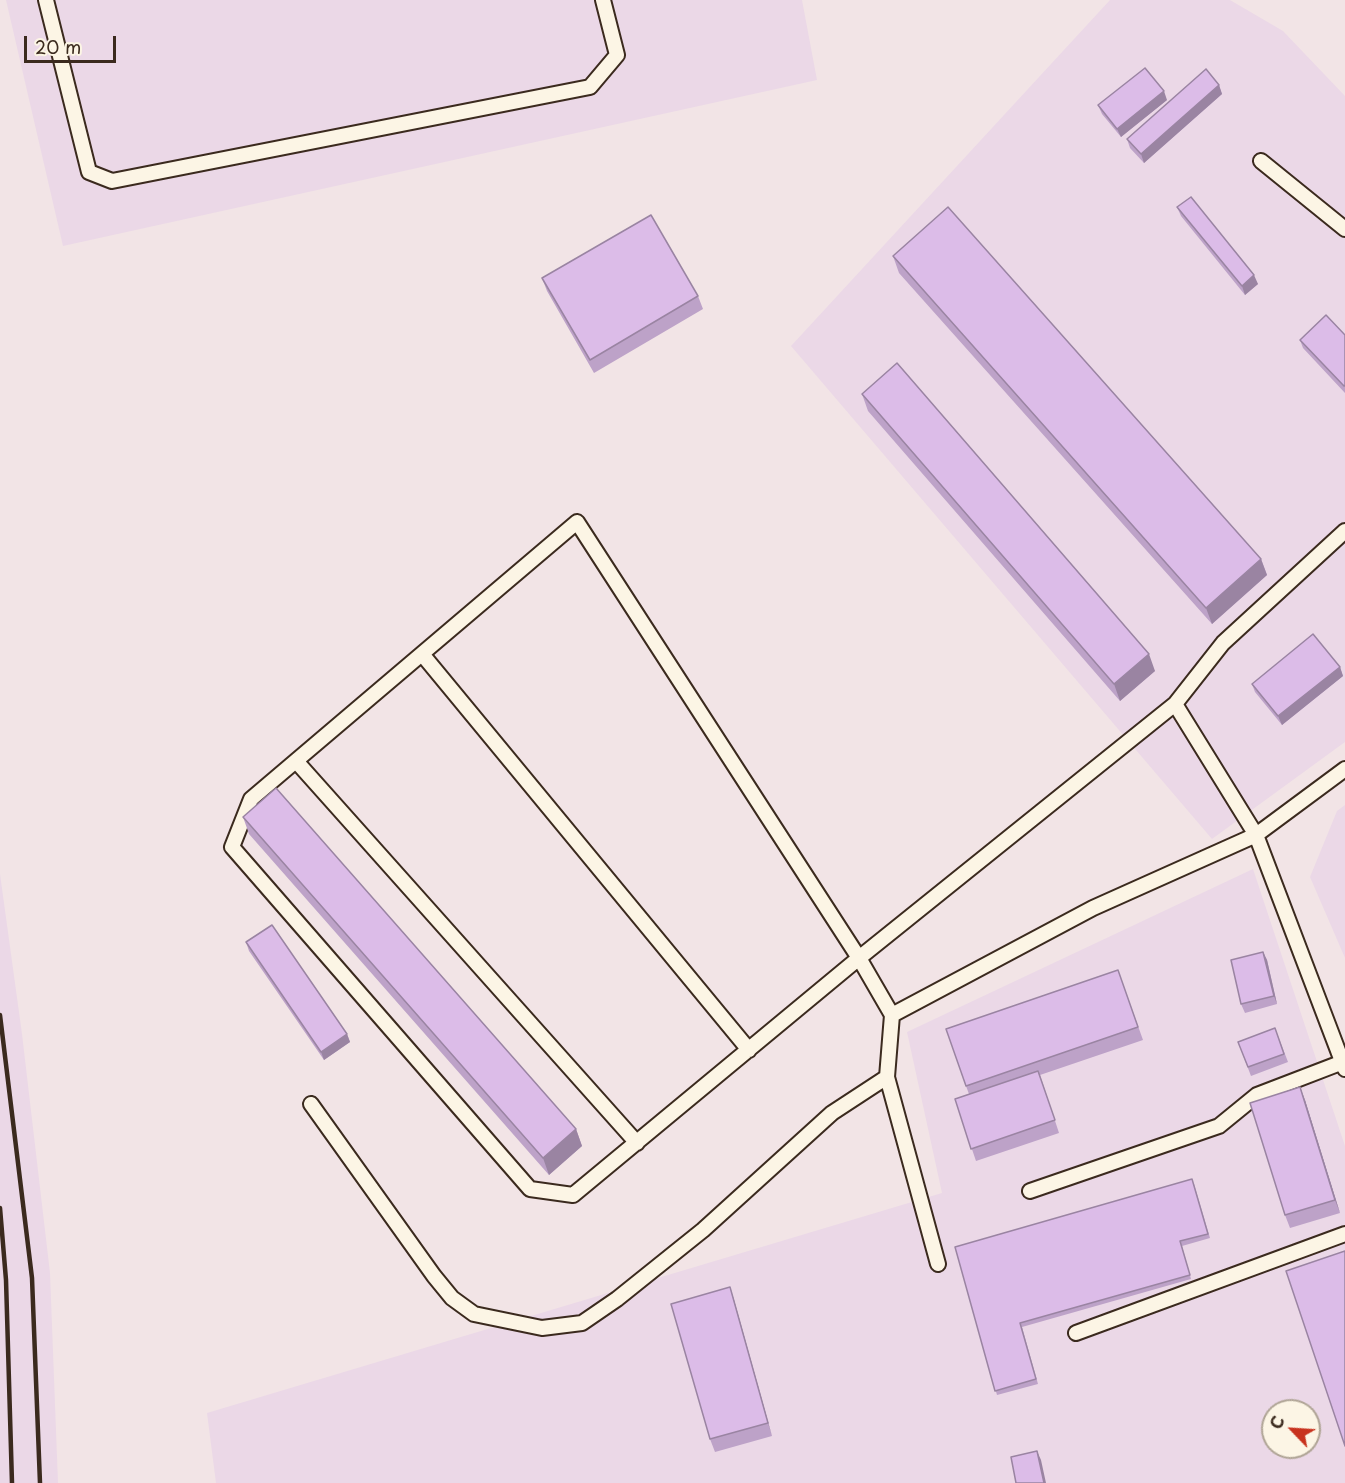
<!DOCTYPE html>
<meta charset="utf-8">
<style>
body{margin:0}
#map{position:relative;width:1345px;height:1483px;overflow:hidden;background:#f2e4e6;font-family:"Playpen Sans",sans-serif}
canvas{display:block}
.north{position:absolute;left:1261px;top:1399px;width:60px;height:60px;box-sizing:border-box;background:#fcf5e5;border:2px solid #afa495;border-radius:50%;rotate:295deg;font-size:16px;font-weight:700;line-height:24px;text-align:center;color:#3b2a1e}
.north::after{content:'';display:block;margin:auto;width:21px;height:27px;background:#c8321e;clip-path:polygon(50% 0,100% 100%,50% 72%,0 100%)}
.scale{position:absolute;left:24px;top:36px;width:92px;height:27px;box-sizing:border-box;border:3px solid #3b2a1e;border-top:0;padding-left:8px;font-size:18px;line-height:21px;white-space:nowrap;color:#3b2a1e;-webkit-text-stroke:4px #fcf5e5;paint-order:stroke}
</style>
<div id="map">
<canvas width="1345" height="1483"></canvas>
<div class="north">С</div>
<div class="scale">20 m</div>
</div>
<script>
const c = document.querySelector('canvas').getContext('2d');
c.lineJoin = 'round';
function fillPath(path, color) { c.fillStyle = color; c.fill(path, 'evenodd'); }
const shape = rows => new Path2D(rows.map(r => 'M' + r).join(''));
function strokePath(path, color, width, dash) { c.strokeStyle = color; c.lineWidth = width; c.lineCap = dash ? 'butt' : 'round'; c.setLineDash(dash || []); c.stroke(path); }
const built = shape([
 [6,0,802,0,817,80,63,246],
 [1110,0,1230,0,1283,31,1345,96,1345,742,1212,839,791,346],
 [1345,805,1345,958,1310,877,1337,811],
 [1253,869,1345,1146,1345,1483,216,1483,207,1413,942,1193,907,1032],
 [1273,1411,1309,1411,1309,1447,1273,1447],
 [0,874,22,1034,50,1273,58,1483,0,1483]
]);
const lane = shape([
 [46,0,89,172,112,181,590,87,617,55,603,0],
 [1261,161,1345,229],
 [1345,531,1223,643,1175,704,1256,835,1345,1069],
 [422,654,749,1050],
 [1175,704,859,958,573,1195,530,1189,232,847,251,799,577,522,859,958,892,1015,1093,908,1256,835,1345,769],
 [296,761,637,1143],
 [892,1015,887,1077,938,1264],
 [311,1104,434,1276,452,1298,474,1314,542,1328,582,1323,617,1299,703,1230,832,1113,887,1077],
 [1030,1191,1219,1126,1257,1095,1343,1062],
 [1076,1333,1345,1234]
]);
const rail = shape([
 [0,1015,32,1278,40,1483],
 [0,1208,6,1280,12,1483]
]);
const wall = shape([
 [1219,85,1222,94,1144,163,1130,148,1127,139],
 [1167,100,1121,137,1102,114,1098,105],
 [1177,207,1258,284,1245,295,1181,216],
 [893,256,1261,559,1267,575,1212,624,899,273],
 [542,278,698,296,703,309,594,373,547,291],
 [1345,335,1345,393,1303,348,1300,340],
 [862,394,1155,671,1120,701,868,411],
 [1340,667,1343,676,1282,725,1255,692,1252,684],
 [243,817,576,1129,582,1146,549,1175,249,834],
 [246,942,347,1034,350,1042,324,1060,249,951],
 [1263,952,1267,960,1277,1004,1245,1013,1241,1004],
 [1118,970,1143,1040,1040,1075,1059,1133,976,1161,955,1099,969,1094,966,1086],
 [1275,1028,1288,1062,1251,1076,1238,1042],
 [1305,1100,1340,1213,1290,1228,1285,1215],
 [1194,1184,1210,1238,1182,1246,1191,1279,1022,1327,1038,1384,997,1395,955,1247],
 [730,1287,734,1300,772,1436,715,1452,710,1439]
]);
const shadedWall = shape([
 [1219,85,1222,94,1144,163,1141,154],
 [1164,91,1167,100,1121,137,1117,129],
 [1254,275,1258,284,1245,295,1242,286],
 [1261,559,1267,575,1212,624,1206,608],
 [1149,654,1155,671,1120,701,1114,684],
 [1340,667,1343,676,1282,725,1278,716],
 [1263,952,1267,960,1277,1004,1274,996],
 [347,1034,350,1042,324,1060,321,1052],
 [1300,1087,1305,1100,1340,1213,1335,1200],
 [576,1129,582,1146,549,1175,543,1158],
 [730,1287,734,1300,772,1436,768,1423],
 [1037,1451,1041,1460,1046,1483,1044,1483]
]);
const building = shape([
 [1145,68,1164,91,1117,129,1098,105,1145,68],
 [1206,69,1219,85,1141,154,1127,139,1206,69],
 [1191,197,1254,275,1242,286,1177,207,1191,197],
 [948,207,1261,559,1206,608,893,256,948,207],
 [651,215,698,296,590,360,542,278,651,215],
 [1326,315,1345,335,1345,386,1344,386,1300,340,1326,315],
 [897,363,1149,654,1114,684,862,394,897,363],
 [1313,634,1340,667,1278,716,1252,684,1313,634],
 [276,788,576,1129,543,1158,243,817,276,788],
 [272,925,347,1034,321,1052,246,942,272,925],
 [1263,952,1274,996,1241,1004,1231,960,1263,952],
 [1118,970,1138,1027,966,1086,946,1029,1118,970],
 [1275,1028,1284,1054,1248,1067,1238,1042,1275,1028],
 [1038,1071,1055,1120,971,1149,955,1099,1038,1071],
 [1300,1087,1335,1200,1285,1215,1250,1103,1300,1087],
 [1192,1179,1208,1234,1180,1241,1190,1275,1020,1323,1036,1379,995,1391,955,1247,1192,1179],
 [1345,1251,1345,1446,1286,1271,1345,1251],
 [730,1287,768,1423,710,1439,671,1304,730,1287],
 [1037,1451,1044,1483,1016,1483,1011,1457,1037,1451]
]);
fillPath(built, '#ebd8e7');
strokePath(lane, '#3b2a1e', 18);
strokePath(lane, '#fcf5e5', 14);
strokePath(rail, '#3b2a1e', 4.5);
fillPath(wall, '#bda2c8');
fillPath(shadedWall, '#9a84a2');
fillPath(building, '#dcbce8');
strokePath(building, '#9a84a2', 1.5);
</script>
